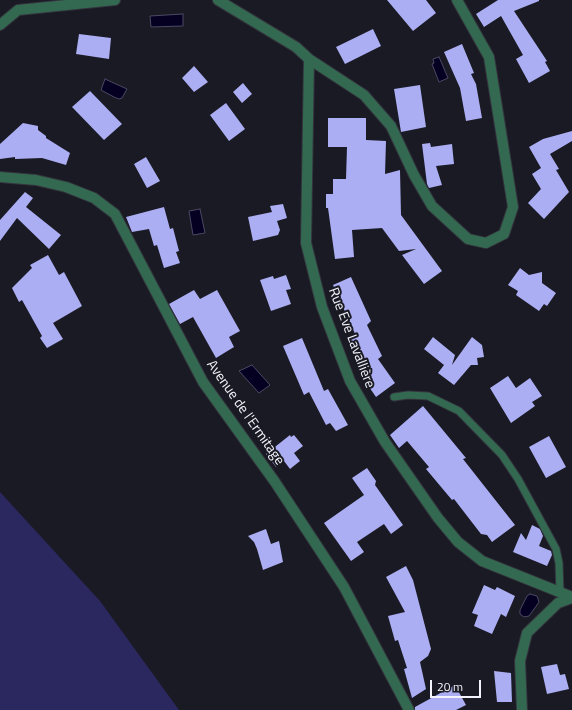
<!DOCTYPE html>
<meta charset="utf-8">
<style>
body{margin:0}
#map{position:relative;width:572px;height:710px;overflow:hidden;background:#1a1a24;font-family:"Titillium Web",sans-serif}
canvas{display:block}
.scale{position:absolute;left:430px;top:680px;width:51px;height:18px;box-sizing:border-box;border:2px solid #f3f4fb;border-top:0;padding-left:5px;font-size:12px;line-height:14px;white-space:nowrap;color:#f3f4fb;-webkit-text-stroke:3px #1a1a24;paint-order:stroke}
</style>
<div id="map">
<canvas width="572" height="710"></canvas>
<div class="scale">20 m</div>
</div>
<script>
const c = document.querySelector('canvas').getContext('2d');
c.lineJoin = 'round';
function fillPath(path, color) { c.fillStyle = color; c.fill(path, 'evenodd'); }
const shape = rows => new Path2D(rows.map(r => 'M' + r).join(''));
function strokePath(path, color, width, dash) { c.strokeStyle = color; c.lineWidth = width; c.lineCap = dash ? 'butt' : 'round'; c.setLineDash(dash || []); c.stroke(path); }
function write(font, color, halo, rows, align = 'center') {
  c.font = font + ' "Titillium Web",sans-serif'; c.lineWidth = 4; c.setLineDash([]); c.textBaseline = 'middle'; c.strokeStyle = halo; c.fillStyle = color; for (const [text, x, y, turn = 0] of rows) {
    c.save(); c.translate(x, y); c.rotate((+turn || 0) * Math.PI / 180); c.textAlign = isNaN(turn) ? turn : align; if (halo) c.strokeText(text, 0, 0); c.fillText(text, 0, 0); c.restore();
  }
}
const green = shape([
 [0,492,100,601,179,710,0,710]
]);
const water = shape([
 [183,14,183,26,151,27,150,16,183,14],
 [439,57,448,78,439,82,432,64,434,63,433,59,439,57],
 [105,79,127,89,122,98,119,99,114,97,101,90,105,79],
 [200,209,205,233,193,235,189,211,200,209],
 [252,365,270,385,259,393,239,371,252,365],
 [530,594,537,596,539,602,529,616,524,617,520,614,520,610,527,596,530,594]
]);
const building = shape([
 [387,0,426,0,436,13,413,31],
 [498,0,539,0,539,1,514,11,547,61,545,62,550,71,529,83,516,59,523,55,501,16,484,27,476,14],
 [373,29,381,46,345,64,336,47],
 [79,34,111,38,109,59,76,54],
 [462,44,474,73,471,74,476,84,482,118,466,121,460,88,444,52],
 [194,66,208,82,194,92,182,78],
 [243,83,252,94,242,103,233,92],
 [420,85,426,127,401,132,394,89],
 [90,91,122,124,104,140,72,107],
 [226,103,245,129,229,141,210,115],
 [328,118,366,118,366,140,386,141,385,174,400,170,401,215,442,271,424,284,402,255,416,249,399,251,382,228,352,230,354,257,335,259,328,208,326,208,326,194,333,194,333,179,346,179,347,147,328,147],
 [23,123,38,126,38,130,46,136,46,138,70,153,66,165,42,158,15,159,15,157,0,159,0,144],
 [572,131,572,141,550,154,559,169,556,170,569,192,544,219,528,203,541,189,532,174,541,168,529,147,543,139],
 [430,143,431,147,452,144,454,164,436,166,442,185,429,188,427,184,422,144],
 [146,157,160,181,147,188,134,164],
 [25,192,33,198,26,207,61,235,49,249,17,218,0,241,0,220],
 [283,204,287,218,277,221,280,230,278,235,253,241,248,217,272,212,270,206],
 [164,207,170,229,173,228,179,251,176,252,180,263,164,268,157,245,154,246,149,229,132,232,126,217],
 [48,255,59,275,64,272,82,306,53,323,63,339,47,348,40,338,42,336,22,300,19,302,12,288,32,268,30,265],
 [520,268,529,275,542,272,542,283,556,293,547,306,544,304,539,311,516,295,518,291,508,285],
 [286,275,291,289,286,290,291,304,271,311,260,280,273,276,274,279],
 [351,277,371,321,367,325,382,356,378,359,395,383,376,397,367,384,370,382,349,338,356,336,333,285],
 [194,290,200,299,217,290,240,331,229,337,234,347,216,358,193,317,180,324,169,304],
 [433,337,455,355,452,365,472,337,482,345,484,357,477,358,478,365,471,365,454,385,438,373,444,365,424,349],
 [302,338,324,391,328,389,348,425,336,431,330,423,326,425,309,392,304,395,283,346],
 [508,376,516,388,530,378,542,396,532,402,535,406,511,423,490,388],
 [423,406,466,458,463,459,515,525,492,542,487,535,481,534,454,499,452,500,426,469,429,467,407,441,399,448,390,435],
 [290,435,291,437,294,435,303,446,294,453,300,461,290,469,284,461,276,467,266,454],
 [549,436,566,467,546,478,529,447],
 [367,468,376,481,375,485,403,525,391,534,384,524,357,542,364,552,351,561,324,523,364,495,352,478],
 [532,525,540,529,543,536,539,546,551,551,552,555,547,566,513,552,521,533,526,540],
 [266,529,271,544,279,541,283,562,263,570,257,549,254,542,248,536],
 [406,566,413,580,431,649,428,656,420,662,426,689,412,698,404,669,407,668,398,640,395,641,388,616,405,612,386,577],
 [484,585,495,590,497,587,515,596,506,617,501,614,492,634,474,626,478,615,472,613],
 [557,664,560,675,565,674,569,689,547,694,541,667],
 [494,671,511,673,512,702,497,702],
 [455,685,466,705,456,710,415,710,415,707]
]);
const lane = shape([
 [394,397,408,395,428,396,459,411,502,455,518,479,556,549,559,563,560,593]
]);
const street = shape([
 [218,0,296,47,309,59,364,95,391,126,414,175,432,206,468,239,486,243,504,234,513,207,489,57,457,0],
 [0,25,18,10,115,0],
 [309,59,306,243,322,307,350,381,385,442,438,518,458,542,482,561,572,597],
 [0,177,36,180,66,187,94,198,115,214,203,382,275,482,344,587,409,710],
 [522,710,520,661,527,633,558,603,572,598]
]);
const streetNames = [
 ["Rue Eve Lavallière",351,338,69],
 ["Avenue de l'Ermitage",245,413,55]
];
fillPath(green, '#2b275f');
fillPath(water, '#050022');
strokePath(water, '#4c4963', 1);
fillPath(building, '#abaef3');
strokePath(lane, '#34343e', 9);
strokePath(street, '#34343e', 12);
strokePath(lane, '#336950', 7);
strokePath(street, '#336950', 10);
write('14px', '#f3f4fb', '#1a1a24', streetNames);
</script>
